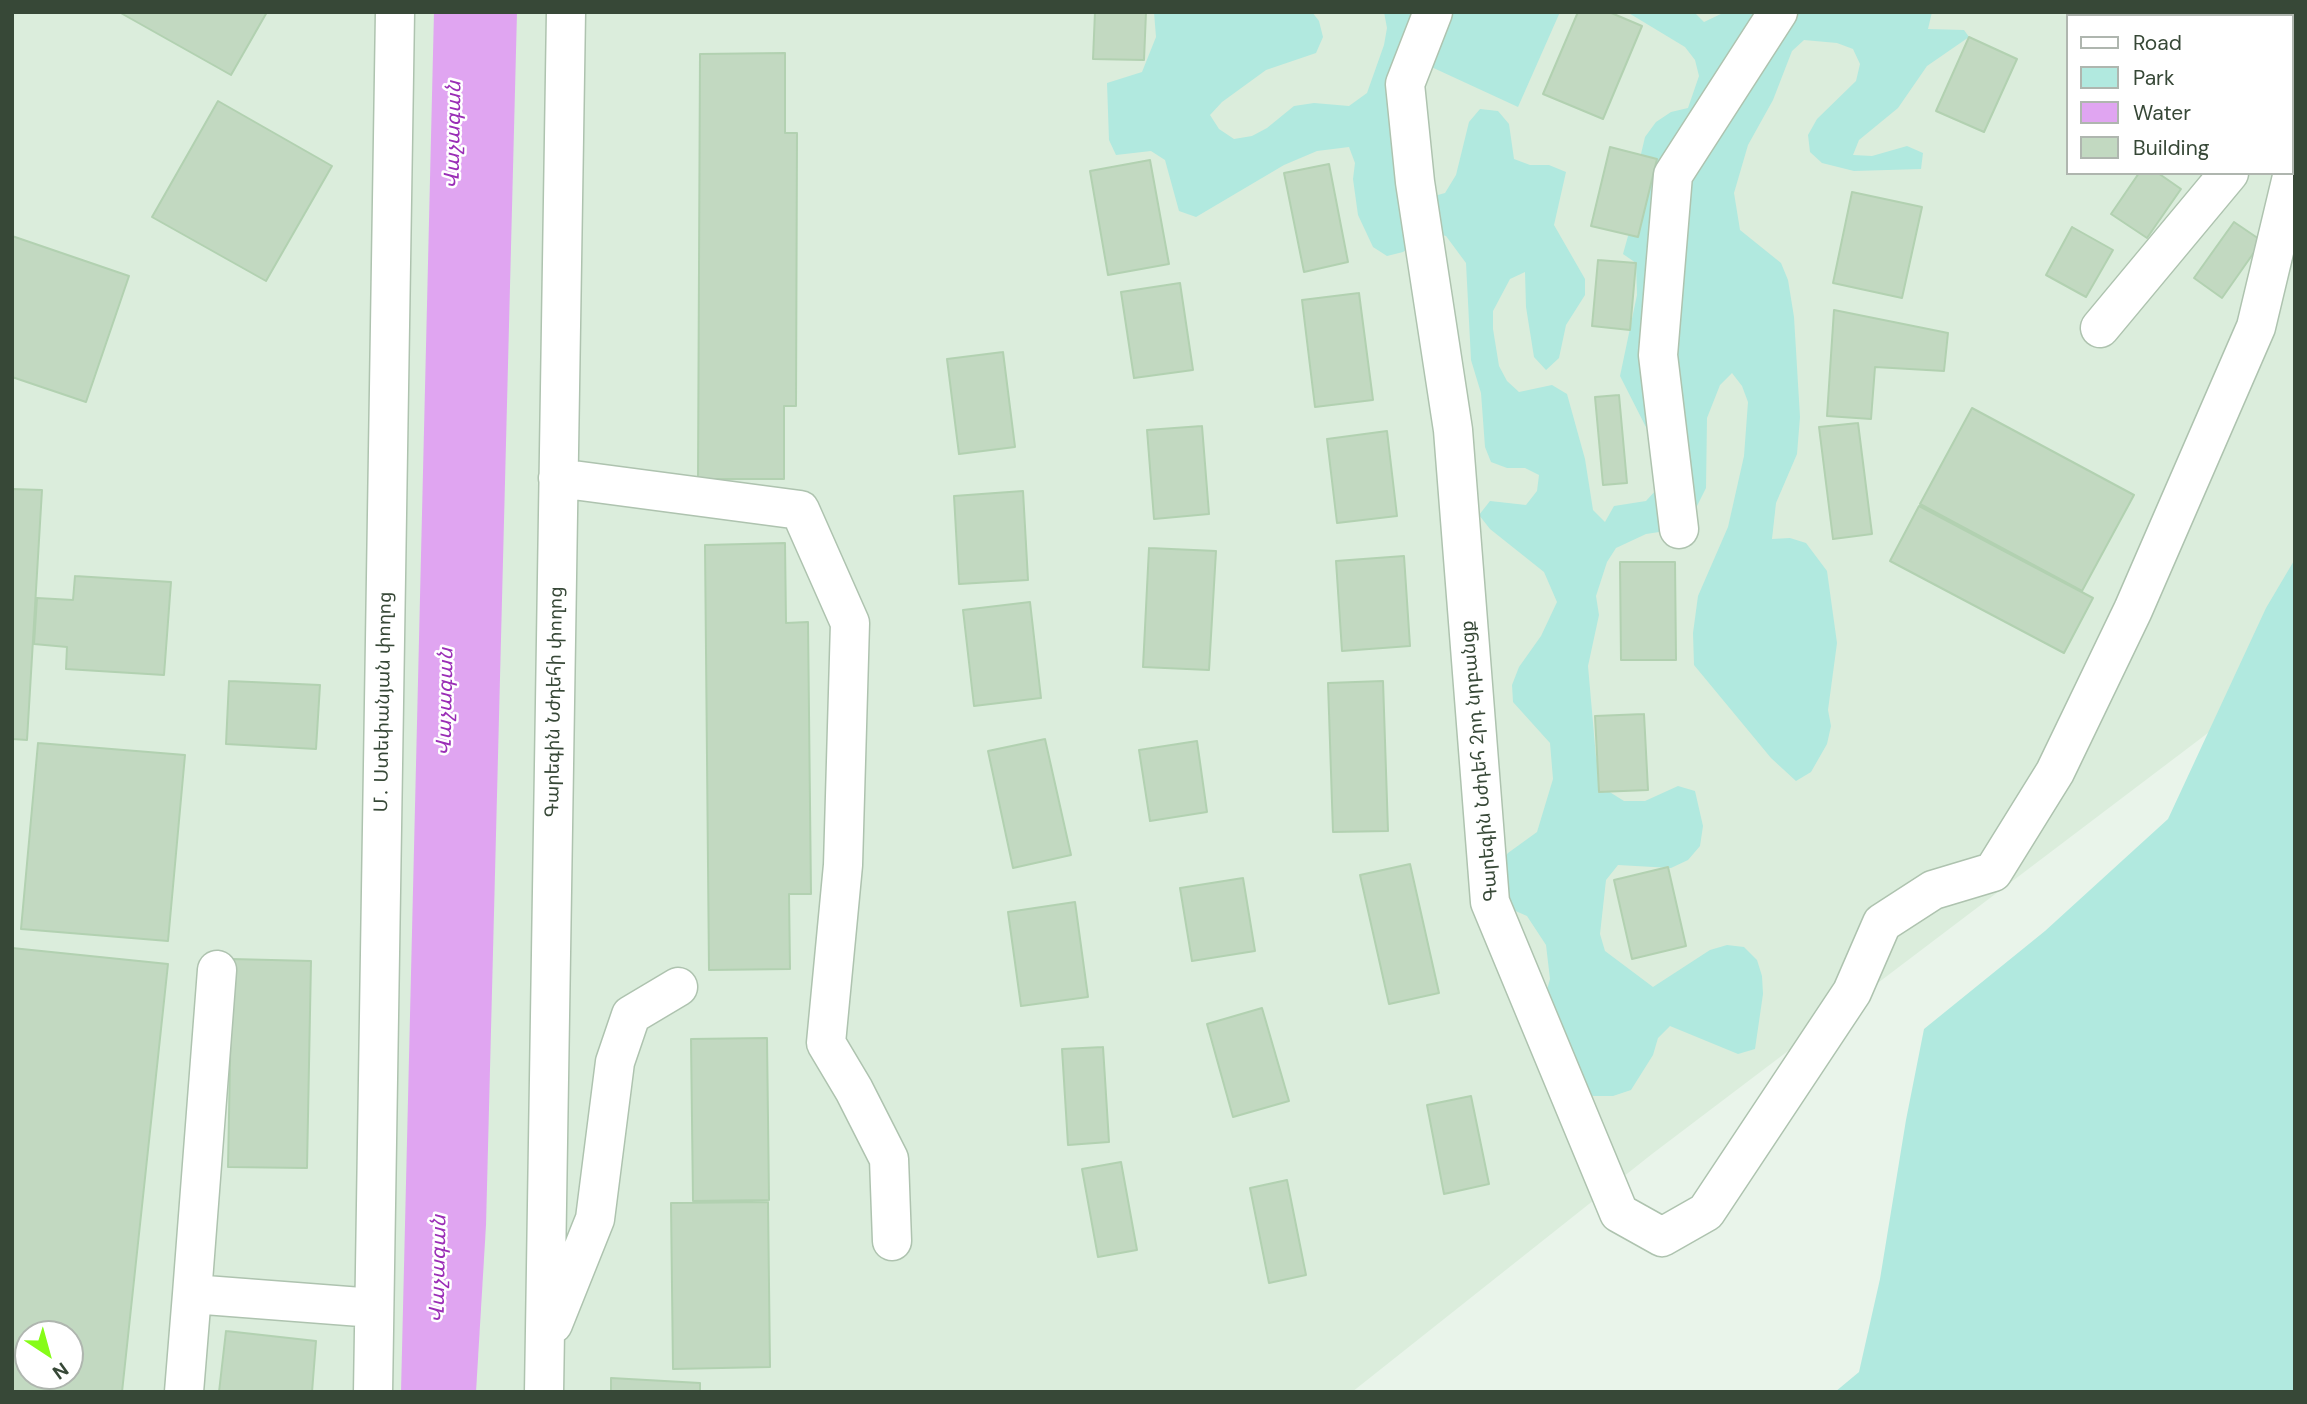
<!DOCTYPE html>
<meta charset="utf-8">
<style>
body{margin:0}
#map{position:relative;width:2307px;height:1404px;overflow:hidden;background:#e9f4ea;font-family:"DM Sans",sans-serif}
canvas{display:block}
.frame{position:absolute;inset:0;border:14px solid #374837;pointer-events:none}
.legend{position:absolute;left:2066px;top:14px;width:228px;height:161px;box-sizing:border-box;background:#fff;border:2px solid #afb6af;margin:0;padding:9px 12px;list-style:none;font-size:21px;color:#374837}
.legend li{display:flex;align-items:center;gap:14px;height:35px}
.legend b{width:35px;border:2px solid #afb6af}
.north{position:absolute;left:14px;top:1320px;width:70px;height:70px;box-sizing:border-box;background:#fff;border:2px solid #afb6af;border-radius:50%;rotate:144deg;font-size:19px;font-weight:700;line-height:28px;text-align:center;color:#374837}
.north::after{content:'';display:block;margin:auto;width:24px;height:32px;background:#86fc18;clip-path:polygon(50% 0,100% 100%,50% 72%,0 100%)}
</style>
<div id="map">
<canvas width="2307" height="1404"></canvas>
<div class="frame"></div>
<ul class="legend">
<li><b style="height:9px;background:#fff"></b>Road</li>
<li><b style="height:19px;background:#b1e9df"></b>Park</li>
<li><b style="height:19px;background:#e0a5f1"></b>Water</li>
<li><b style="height:19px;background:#c2d9c1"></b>Building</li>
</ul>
<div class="north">N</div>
</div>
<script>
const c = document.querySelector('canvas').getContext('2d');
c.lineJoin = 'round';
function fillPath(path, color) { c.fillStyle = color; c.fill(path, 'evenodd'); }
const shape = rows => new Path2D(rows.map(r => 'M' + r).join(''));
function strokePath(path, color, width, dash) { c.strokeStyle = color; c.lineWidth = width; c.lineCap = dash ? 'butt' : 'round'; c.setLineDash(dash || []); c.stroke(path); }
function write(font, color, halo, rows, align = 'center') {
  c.font = font + ' "DM Sans","Noto Sans Armenian",sans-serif'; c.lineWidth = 5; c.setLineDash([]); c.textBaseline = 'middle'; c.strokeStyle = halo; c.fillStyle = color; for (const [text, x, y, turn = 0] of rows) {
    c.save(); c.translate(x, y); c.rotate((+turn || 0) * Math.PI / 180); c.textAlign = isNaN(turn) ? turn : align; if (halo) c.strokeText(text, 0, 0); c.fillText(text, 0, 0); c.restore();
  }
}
const residential = shape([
 [12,12,2295,12,2295,667,1652,1154,1352,1392,12,1392],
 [2067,16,2291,16,2291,173,2067,173],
 [28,1334,70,1334,70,1376,28,1376]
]);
const green = shape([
 [1154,12,1312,12,1319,21,1323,37,1316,53,1266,70,1222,102,1210,115,1219,129,1234,139,1252,136,1267,128,1294,106,1314,103,1349,106,1367,93,1384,45,1387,28,1384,12,1420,12,1427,198,1445,193,1456,175,1469,122,1480,109,1498,111,1509,124,1514,159,1530,165,1549,165,1566,172,1554,225,1585,279,1585,295,1566,325,1559,358,1546,370,1534,357,1526,307,1525,272,1510,279,1493,311,1493,329,1499,366,1507,381,1519,392,1552,385,1567,394,1585,459,1593,510,1605,522,1614,506,1646,501,1657,489,1651,437,1620,376,1637,295,1636,263,1623,254,1628,236,1639,222,1645,189,1641,154,1645,137,1656,122,1671,112,1688,108,1699,76,1695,60,1685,47,1627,12,1694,12,1704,22,1725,12,1932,12,1928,29,1964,30,1969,37,1927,66,1898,108,1859,140,1853,155,1872,156,1907,146,1923,153,1921,169,1854,171,1822,163,1810,152,1808,135,1817,119,1856,81,1860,64,1853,49,1837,43,1804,40,1792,51,1773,100,1748,145,1734,193,1740,230,1781,263,1788,280,1794,317,1800,417,1797,454,1776,503,1772,539,1790,538,1806,543,1827,571,1837,643,1828,710,1831,726,1827,744,1811,772,1796,781,1771,758,1694,665,1693,633,1698,596,1728,527,1744,456,1748,402,1742,386,1732,373,1720,385,1707,418,1706,488,1691,518,1679,529,1646,534,1616,548,1607,562,1596,596,1599,615,1588,666,1596,757,1608,791,1624,801,1645,801,1678,786,1695,791,1703,826,1700,846,1688,860,1671,868,1618,865,1606,880,1600,934,1605,951,1653,987,1710,950,1727,945,1744,947,1757,960,1762,976,1763,994,1755,1049,1738,1054,1670,1026,1658,1038,1653,1055,1631,1090,1613,1096,1594,1096,1577,1093,1545,997,1550,979,1546,945,1527,916,1511,909,1496,868,1508,853,1537,832,1553,779,1550,743,1513,702,1512,685,1519,667,1541,636,1557,602,1544,572,1490,529,1479,515,1490,501,1526,505,1537,491,1539,475,1525,468,1507,468,1491,462,1485,447,1481,393,1471,360,1466,263,1446,236,1430,232,1403,252,1387,256,1373,247,1358,215,1353,179,1355,163,1349,147,1317,151,1284,165,1196,217,1179,211,1165,160,1151,151,1116,155,1109,140,1107,83,1142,72,1156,37],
 [1447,12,1560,12,1518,107,1427,65],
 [2295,559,2295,1392,1835,1392,1859,1372,1880,1279,1906,1120,1924,1029,2045,931,2168,819,2266,608]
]);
const water = shape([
 [434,12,517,12,486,1225,476,1392,401,1392]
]);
const building = shape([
 [119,12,267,12,231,75,119,12],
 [1095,12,1146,12,1144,60,1093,59,1095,12],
 [1578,12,1609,12,1642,26,1603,119,1543,94,1578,12],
 [2273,12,2295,12,2295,49,2291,54,2291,16,2271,16,2273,12],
 [1969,37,2017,59,1984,132,1936,111,1969,37],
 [785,53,785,133,797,133,796,406,784,406,784,479,698,479,700,54,785,53],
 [218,101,332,166,266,281,152,217,218,101],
 [1610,147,1657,159,1638,237,1591,226,1610,147],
 [1150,160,1169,264,1108,275,1090,171,1150,160],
 [1329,164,1348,262,1304,272,1284,173,1329,164],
 [2139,173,2158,173,2181,189,2147,238,2111,214,2139,173],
 [1852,192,1922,207,1902,298,1833,283,1852,192],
 [2234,222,2262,241,2222,298,2194,278,2234,222],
 [2072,227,2113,250,2086,297,2046,275,2072,227],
 [12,236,129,276,86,402,12,377,12,236],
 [1598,260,1636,263,1630,330,1592,326,1598,260],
 [1180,283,1193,370,1134,378,1121,292,1180,283],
 [1359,293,1373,400,1315,407,1302,300,1359,293],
 [1834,310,1948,333,1944,371,1875,367,1871,419,1827,416,1834,310],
 [1003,352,1015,447,959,454,947,359,1003,352],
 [1619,395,1627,483,1603,485,1595,397,1619,395],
 [1972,408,2134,495,2082,591,1920,504,1972,408],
 [1858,423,1872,534,1833,539,1819,427,1858,423],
 [1202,426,1209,514,1154,519,1147,430,1202,426],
 [1387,431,1397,516,1337,523,1327,439,1387,431],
 [12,489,42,490,27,740,12,739,12,489],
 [1023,491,1028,580,959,584,954,496,1023,491],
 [1919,506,2093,598,2064,653,1890,561,1919,506],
 [785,543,786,623,808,622,811,894,789,894,790,969,709,970,705,545,785,543],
 [1149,548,1216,551,1209,670,1143,667,1149,548],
 [1404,556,1410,646,1342,651,1336,561,1404,556],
 [1620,562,1675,562,1676,660,1621,660,1620,562],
 [75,576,171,582,164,675,66,669,67,647,34,644,37,598,73,600,75,576],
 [1030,602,1041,698,974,706,963,610,1030,602],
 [229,681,320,685,316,749,226,744,229,681],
 [1383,681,1388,831,1333,832,1328,683,1383,681],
 [1644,714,1648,790,1599,792,1595,716,1644,714],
 [1045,739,1071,855,1013,868,988,751,1045,739],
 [1197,741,1207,812,1150,821,1139,750,1197,741],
 [38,743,185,755,168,941,21,929,38,743],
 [1410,864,1439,993,1389,1004,1360,875,1410,864],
 [1668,867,1686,946,1632,959,1614,880,1668,867],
 [1243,878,1255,951,1192,961,1180,888,1243,878],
 [1075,902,1088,997,1021,1006,1008,912,1075,902],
 [12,948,168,964,122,1392,12,1392,12,948],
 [28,1334,70,1334,70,1376,28,1376,28,1334],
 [232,959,311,961,307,1168,228,1167,232,959],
 [1262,1008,1289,1101,1233,1117,1207,1024,1262,1008],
 [767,1038,769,1200,693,1201,691,1039,767,1038],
 [1103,1047,1109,1142,1068,1145,1062,1049,1103,1047],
 [1471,1096,1489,1184,1444,1194,1427,1105,1471,1096],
 [1121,1162,1137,1250,1098,1257,1082,1169,1121,1162],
 [1287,1180,1306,1275,1269,1283,1250,1188,1287,1180],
 [768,1202,770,1367,673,1369,671,1203,768,1202],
 [226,1331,316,1341,312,1392,219,1392,226,1331],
 [611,1378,700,1383,700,1392,611,1392,611,1378]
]);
const minor = shape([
 [1433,12,1405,84,1415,182,1453,430,1490,902,1619,1213,1662,1237,1706,1212,1852,992,1882,923,1933,890,1993,872,2055,772,2133,610,2256,327,2295,164],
 [2291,101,2295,97],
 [2100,328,2229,173],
 [558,478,800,510,850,623,843,865,826,1043,854,1090,889,1159,892,1241],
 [1679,529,1658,355,1673,175,1778,12],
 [192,1294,217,970],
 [553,1324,595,1219,615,1062,631,1015,678,987],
 [184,1392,192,1294,374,1308],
 [373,1392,395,12],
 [544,1392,566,12]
]);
const streetNames = [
 ["Մ․ Ստեփանյան փողոց",384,702,-89],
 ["Գարեգին Նժդեհի փողոց",555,702,-89],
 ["Գարեգին Նժդեհ 2րդ նրբանցք",1480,761,-95]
];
const waterNames = [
 ["Վաչագան",454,135,-89],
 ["Վաչագան",446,702,-89],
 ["Վաչագան",439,1269,-89]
];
fillPath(residential, '#dbeddc');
fillPath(green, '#b1e9df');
fillPath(water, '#e0a5f1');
fillPath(building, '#c2d9c1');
strokePath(building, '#b2d1b1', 2);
strokePath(minor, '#aec3af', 41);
strokePath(minor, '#fff', 38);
write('19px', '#374837', '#fff', streetNames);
write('italic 21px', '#9a2eb6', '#fff', waterNames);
</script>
